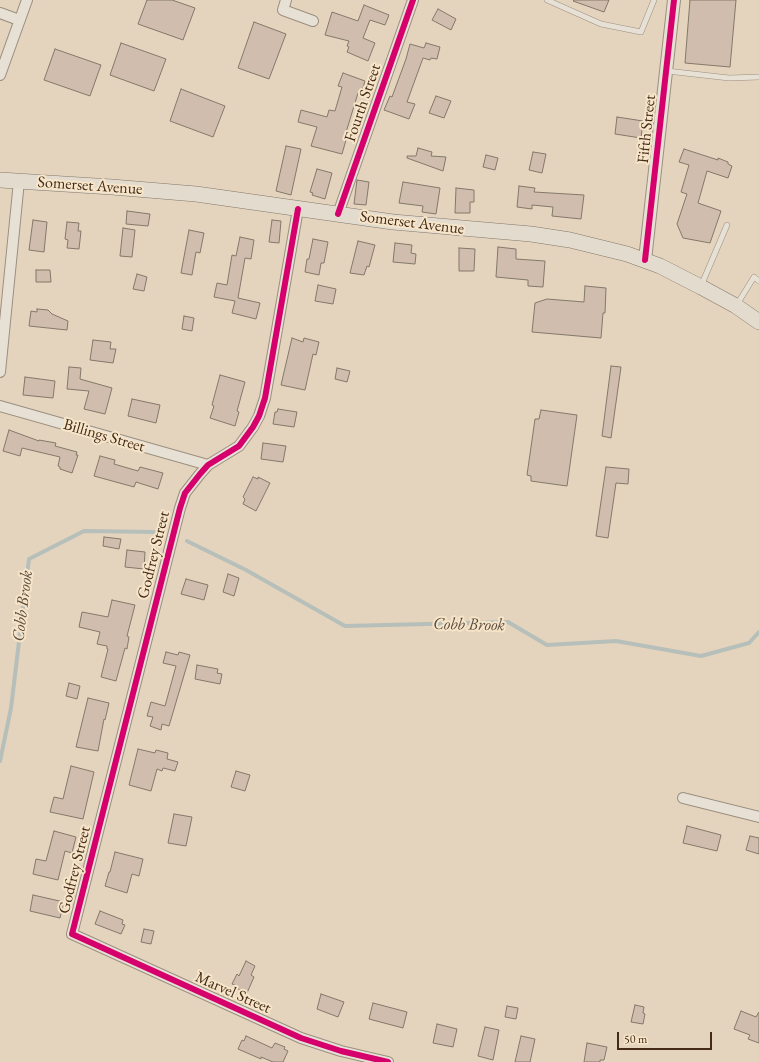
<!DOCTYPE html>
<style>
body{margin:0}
#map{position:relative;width:759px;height:1062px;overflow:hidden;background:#e4d4bd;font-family:"EB Garamond",serif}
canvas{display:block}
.scale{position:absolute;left:617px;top:1032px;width:95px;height:18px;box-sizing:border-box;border:2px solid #432b17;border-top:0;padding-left:5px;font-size:12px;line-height:14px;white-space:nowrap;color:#432b17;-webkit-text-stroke:3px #f7e5ca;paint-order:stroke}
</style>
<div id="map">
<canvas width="759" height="1062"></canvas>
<div class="scale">50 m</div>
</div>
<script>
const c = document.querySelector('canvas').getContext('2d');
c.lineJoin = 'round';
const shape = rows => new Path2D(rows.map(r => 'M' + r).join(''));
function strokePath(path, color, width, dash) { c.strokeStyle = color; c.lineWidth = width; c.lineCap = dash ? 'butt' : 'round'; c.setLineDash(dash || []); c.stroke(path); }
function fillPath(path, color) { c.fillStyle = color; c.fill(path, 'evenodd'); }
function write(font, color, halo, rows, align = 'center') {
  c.font = font + ' "EB Garamond",serif'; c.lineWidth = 4; c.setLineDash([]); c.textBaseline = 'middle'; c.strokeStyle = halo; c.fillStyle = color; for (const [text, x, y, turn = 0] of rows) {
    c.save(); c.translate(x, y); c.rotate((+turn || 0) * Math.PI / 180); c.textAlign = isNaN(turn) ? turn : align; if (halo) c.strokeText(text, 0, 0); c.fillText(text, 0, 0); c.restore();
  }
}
const stream = shape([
 [187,541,246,570,345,626,508,622,547,645,616,641,701,656,749,643,759,632],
 [0,761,11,708,29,559,84,531,156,532]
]);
const building = shape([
 [147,0,172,0,195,8,183,40,138,24,147,0],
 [574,0,609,0,604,12,573,1,574,0],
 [690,0,736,0,730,67,685,63,690,0],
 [364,5,389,15,385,25,370,20,363,38,375,43,368,61,347,52,349,47,347,46,349,41,325,35,332,12,358,21,364,5],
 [438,9,456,19,451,30,432,20,438,9],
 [254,22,286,34,269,79,238,68,254,22],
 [121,43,166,59,154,91,110,75,121,43],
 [426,43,440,47,437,59,431,58,430,60,423,58,407,102,415,104,409,119,384,110,390,96,392,97,406,59,410,44,424,48,426,43],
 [55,49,101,65,90,96,44,80,55,49],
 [343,73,365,81,361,94,358,93,344,139,346,140,342,154,311,146,317,127,298,122,301,110,327,117,329,110,335,111,342,87,338,86,343,73],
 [181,89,225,106,213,137,170,121,181,89],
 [436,96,451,101,444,118,429,113,436,96],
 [617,117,643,121,641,138,615,134,617,117],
 [286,146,301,149,291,195,276,191,286,146],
 [418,148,432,152,431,156,446,157,443,171,407,158,407,156,416,156,418,148],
 [684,149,718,160,718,158,728,162,728,164,732,166,728,178,707,171,698,203,721,211,710,243,683,238,677,224,687,194,681,192,689,165,679,162,684,149],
 [533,152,546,154,542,173,529,170,533,152],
 [486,155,498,158,495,170,483,167,486,155],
 [317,169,332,173,325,199,312,195,313,193,310,192,317,169],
 [357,180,369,182,366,205,354,204,357,180],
 [403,182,440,188,436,214,422,212,423,206,399,203,403,182],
 [519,186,535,188,534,192,584,195,581,219,552,216,553,207,532,205,532,209,517,207,519,186],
 [456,188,474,190,474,202,470,202,470,213,455,213,456,188],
 [127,211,150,214,148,226,126,224,127,211],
 [33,220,47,222,44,252,29,250,33,220],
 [272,220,281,221,279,243,269,242,272,220],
 [67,222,79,223,78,231,81,231,79,249,67,248,68,240,65,239,67,222],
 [123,228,135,230,132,257,120,256,123,228],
 [189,230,204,233,200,253,196,252,192,275,181,273,189,230],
 [240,237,254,240,251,259,245,258,238,298,260,303,256,319,232,313,235,301,214,297,217,283,227,285,232,255,236,256,240,237],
 [313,239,328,242,324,263,321,263,319,275,305,272,307,259,309,259,313,239],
 [358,241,375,245,369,267,367,266,364,275,350,273,358,241],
 [395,243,412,245,411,253,416,254,415,264,393,262,395,243],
 [498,247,516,249,516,259,545,261,543,287,528,286,528,280,496,277,498,247],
 [459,248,475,249,474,271,459,271,459,248],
 [36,270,50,270,51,282,36,282,36,270],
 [137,274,147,277,144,291,133,289,137,274],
 [318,285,336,289,333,304,315,301,318,285],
 [585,286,606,288,605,313,603,313,601,338,532,332,535,303,547,299,584,302,585,286],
 [37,309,48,310,52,314,68,321,67,330,29,326,31,311,37,312,37,309],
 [184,316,194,318,192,331,182,329,184,316],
 [292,338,303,342,304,338,319,342,316,355,313,354,305,390,281,385,292,338],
 [93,340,111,342,110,349,116,349,113,363,90,360,93,340],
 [611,366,621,367,611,438,602,436,611,366],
 [69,367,81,368,80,379,112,388,105,414,84,409,89,391,67,389,69,367],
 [337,368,350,371,347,382,335,379,337,368],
 [220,375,245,382,237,411,239,412,235,426,210,418,214,406,212,405,220,375],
 [25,377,55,381,53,398,23,395,25,377],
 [132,399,160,405,156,423,128,416,132,399],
 [278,409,297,412,294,427,273,424,275,412,277,412,278,409],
 [541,410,577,415,567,486,531,481,531,476,527,475,535,419,539,419,541,410],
 [9,430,39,441,39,440,56,443,55,446,77,452,76,455,78,455,72,473,60,469,60,467,58,466,60,457,22,448,20,456,3,451,9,430],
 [263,443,286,446,283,462,261,459,263,443],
 [100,456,115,460,114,464,138,471,140,467,163,473,158,489,136,482,134,487,94,476,100,456],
 [606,467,629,469,628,484,616,483,608,538,596,536,606,467],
 [253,477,258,479,258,477,270,483,256,511,243,504,245,499,243,497,253,477],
 [104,537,121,539,119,549,103,546,104,537],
 [127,550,145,552,144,569,125,567,127,550],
 [228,574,239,578,234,596,223,592,228,574],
 [186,579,208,585,204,600,181,594,186,579],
 [112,600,135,605,127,636,129,637,127,649,125,648,116,681,101,677,108,649,107,649,107,646,97,644,100,632,79,627,82,612,108,617,112,600],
 [166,652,178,655,179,652,190,655,169,726,162,724,161,730,150,726,153,717,147,716,151,702,165,706,176,666,163,663,166,652],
 [197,665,218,669,217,673,222,674,220,684,195,679,197,665],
 [69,683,80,686,77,699,66,696,69,683],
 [88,698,109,703,105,720,104,719,98,751,76,747,88,698],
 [138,749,155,753,156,750,168,753,167,759,178,762,175,771,163,768,162,771,157,769,151,791,129,785,138,749],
 [71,766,94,772,83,819,50,812,54,797,63,799,71,766],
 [236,771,250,775,245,791,231,787,236,771],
 [174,814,192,817,186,846,168,843,174,814],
 [687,826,721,835,717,851,683,843,687,826],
 [54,831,76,837,72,853,65,851,58,880,33,874,36,859,46,861,54,831],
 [750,836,759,838,759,854,746,850,750,836],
 [115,852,143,859,139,876,132,874,127,893,105,886,109,872,110,872,115,852],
 [33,895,64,902,60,918,30,911,33,895],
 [100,911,123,920,122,924,125,925,121,934,95,924,100,911],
 [144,929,154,931,151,944,141,942,144,929],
 [246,961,255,966,251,975,254,977,247,993,234,987,235,985,232,984,237,974,239,976,246,961],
 [321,994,344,1002,338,1017,317,1009,321,994],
 [373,1003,407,1012,403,1028,369,1019,373,1003],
 [635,1005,644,1007,643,1013,645,1014,643,1024,631,1022,635,1005],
 [507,1006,518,1008,516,1019,505,1017,507,1006],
 [741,1011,756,1017,759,1012,759,1043,748,1039,750,1035,734,1029,741,1011],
 [437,1024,457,1029,453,1047,433,1043,437,1024],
 [485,1027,499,1030,493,1060,478,1056,485,1027],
 [246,1036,272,1048,275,1043,285,1047,284,1049,288,1051,283,1062,273,1062,261,1057,261,1059,238,1049,242,1040,244,1041,246,1036],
 [521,1036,535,1039,530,1062,515,1062,521,1036],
 [587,1043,607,1047,604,1060,600,1060,600,1062,584,1062,587,1043]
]);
const service = shape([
 [547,0,601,24,641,32,654,0],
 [667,71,729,78,759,77],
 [701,286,727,225],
 [736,306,754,277,759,281]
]);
const minor = shape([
 [286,0,283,10,313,21],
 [0,13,19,20],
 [0,75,27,0],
 [298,209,265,398,259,416,253,427,239,446,208,465,200,474,185,493,180,508,72,934,301,1038,341,1051,388,1062],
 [338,214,413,0],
 [0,372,19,181],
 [0,406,208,465],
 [683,798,759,817]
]);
const tertiary = shape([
 [645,260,674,0]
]);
const primary = shape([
 [0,180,112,187,196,194,393,222,531,234,570,240,627,254,660,266,701,287,736,306,759,322]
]);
const cycleway = shape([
 [298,209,265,398,259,416,253,427,239,446,208,465,200,474,185,493,180,508,72,934,301,1038,341,1051,388,1062],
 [338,214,413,0],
 [645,260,674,0]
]);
const streetNames = [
 ["Fourth Street",363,103,-71],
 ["Fifth Street",647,129,-84],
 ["Somerset Avenue",90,186,4],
 ["Somerset Avenue",412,223,7],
 ["Billings Street",104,436,16],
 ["Godfrey Street",154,555,-76],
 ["Godfrey Street",75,870,-76],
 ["Marvel Street",233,993,24]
];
const waterNames = [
 ["Cobb Brook",23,606,-83],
 ["Cobb Brook",469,625,1]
];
strokePath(stream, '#b6bfb9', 4);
fillPath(building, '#d0bdae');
strokePath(building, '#847869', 1);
strokePath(service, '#9b8f7f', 6);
strokePath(minor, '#9b8f7f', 12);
strokePath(tertiary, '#9b8f7f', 14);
strokePath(primary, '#847869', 16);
strokePath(service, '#e7e0d5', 5);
strokePath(minor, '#e7e0d5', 10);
strokePath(tertiary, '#e7e0d5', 12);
strokePath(primary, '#e3dbce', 15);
strokePath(cycleway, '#d6006c', 6);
write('16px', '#432b17', '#f7e5ca', streetNames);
write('italic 17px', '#5b4e3f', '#f7e5ca', waterNames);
</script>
